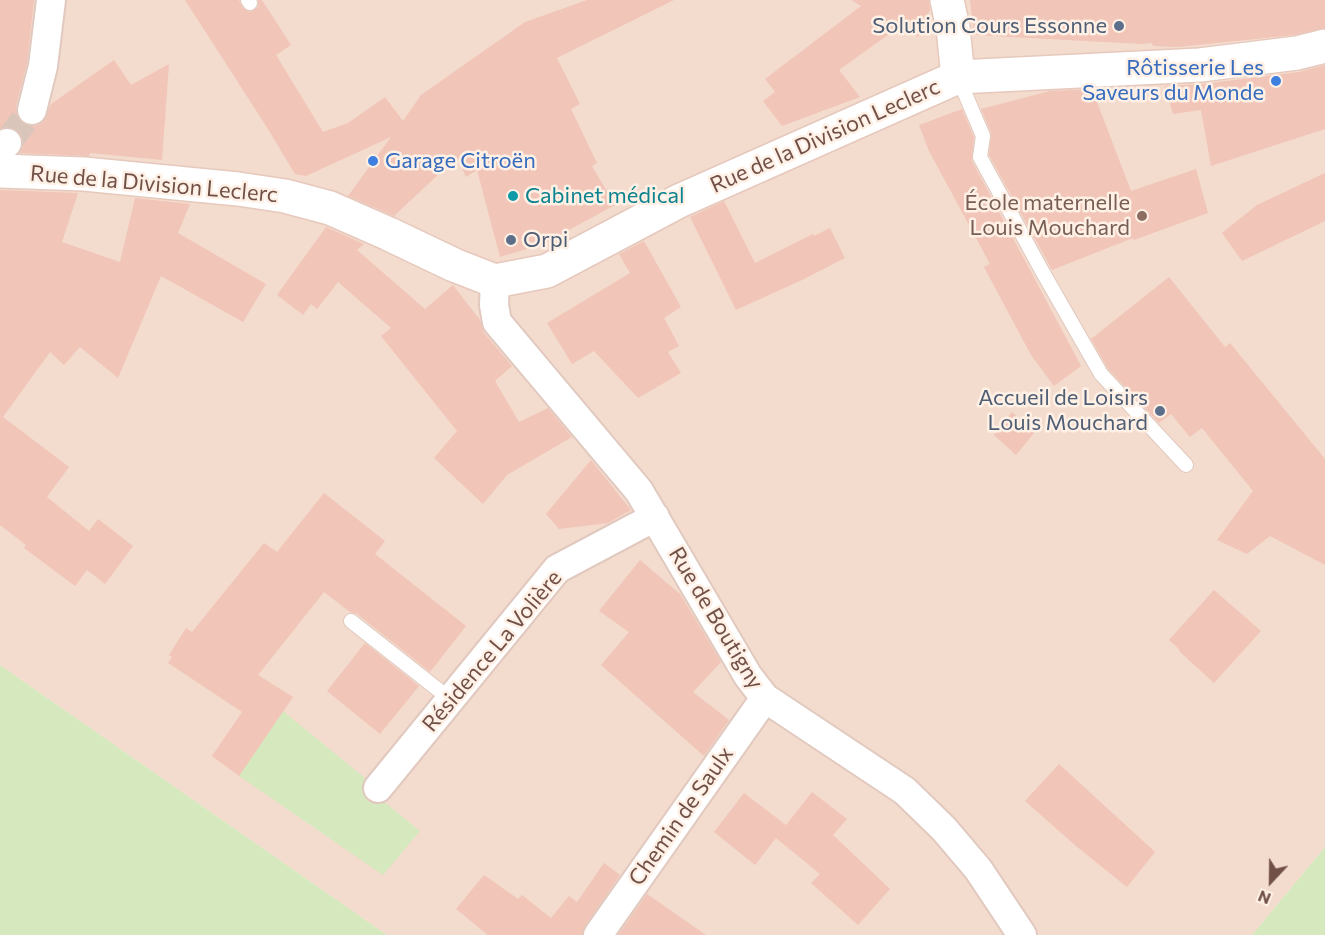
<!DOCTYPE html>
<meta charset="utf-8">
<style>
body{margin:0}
#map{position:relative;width:1325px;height:935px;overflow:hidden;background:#fcecdf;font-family:Commissioner,sans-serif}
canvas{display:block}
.north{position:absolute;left:1241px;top:851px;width:60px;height:60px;-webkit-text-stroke:4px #fff0e5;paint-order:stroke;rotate:202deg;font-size:16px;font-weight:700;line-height:24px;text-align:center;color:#715048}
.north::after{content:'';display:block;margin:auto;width:21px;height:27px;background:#715048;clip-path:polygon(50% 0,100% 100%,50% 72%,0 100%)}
</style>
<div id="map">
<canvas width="1325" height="935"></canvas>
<div class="north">N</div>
</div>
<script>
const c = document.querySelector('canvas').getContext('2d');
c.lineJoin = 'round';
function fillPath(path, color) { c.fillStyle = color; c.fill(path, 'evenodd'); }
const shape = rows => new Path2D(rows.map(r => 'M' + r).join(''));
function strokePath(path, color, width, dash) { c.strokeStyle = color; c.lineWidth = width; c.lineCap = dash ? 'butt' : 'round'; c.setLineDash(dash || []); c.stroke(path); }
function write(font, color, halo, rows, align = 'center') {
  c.font = font + ' Commissioner,sans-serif'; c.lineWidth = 5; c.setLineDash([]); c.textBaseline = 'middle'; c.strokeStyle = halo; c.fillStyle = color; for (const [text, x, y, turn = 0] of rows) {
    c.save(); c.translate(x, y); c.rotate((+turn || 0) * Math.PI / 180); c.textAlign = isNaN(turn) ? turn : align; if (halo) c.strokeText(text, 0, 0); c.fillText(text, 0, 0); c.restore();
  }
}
const residential = shape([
 [0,0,1325,0,1325,847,1252,935,387,935,0,665]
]);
const green = shape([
 [0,665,387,935,0,935],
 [283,711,366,779,362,784,420,831,383,875,239,776],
 [1325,847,1325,935,1252,935]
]);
const building = shape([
 [0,0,34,0,27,63,16,106,18,118,16,127,22,123,29,126,36,126,43,122,51,104,114,60,131,85,169,64,162,160,90,153,89,156,20,153,23,147,23,139,19,132,11,127,0,129],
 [185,0,239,0,243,8,250,12,258,7,258,0,262,0,291,45,276,55,323,132,348,123,385,97,403,121,421,95,525,22,587,0,674,0,557,58,580,104,571,109,597,163,592,166,615,205,543,244,500,257,477,170,466,177,457,157,394,216,348,196,391,137,306,176,295,174,268,129],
 [851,0,929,0,930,10,918,37,899,27,839,70,860,97,782,126,763,101,775,92,765,79,861,6],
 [970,0,1325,0,1325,28,1294,35,1178,47,1153,46,1152,43,1141,44,974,35],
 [1325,65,1325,129,1211,166,1201,110,1173,114,1165,86,1202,84,1299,72],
 [1092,89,1131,191,1196,169,1208,213,1134,240,1133,238,1052,270,989,155,991,133,981,109,1050,91],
 [962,109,974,137,972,161,1081,366,1054,386,1031,355,984,267,990,264,929,151,919,125],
 [1325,173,1325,221,1242,261,1222,233,1257,205],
 [0,190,78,193,62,242,120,262,135,198,190,204,178,233,266,284,243,322,161,276,118,378,80,347,64,365,50,352,3,417,69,467,47,497,89,531,98,519,133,546,105,584,87,570,75,586,24,548,26,545,0,525],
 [724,201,755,263,813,234,814,236,830,228,845,258,802,280,736,310,690,217],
 [326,227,364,244,357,250,425,309,453,285,480,320,484,333,512,366,495,381,519,422,548,408,572,437,507,475,483,504,434,458,457,431,381,336,391,328,338,282,317,309,311,304,303,315,277,295],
 [644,241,681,307,664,318,679,346,668,352,681,373,638,398,594,351,572,364,547,323,630,273,619,254],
 [1169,277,1225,347,1230,343,1325,459,1325,565,1270,536,1247,554,1217,540,1253,491,1202,428,1190,437,1171,414,1159,423,1108,369,1091,339],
 [1012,412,1034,433,1016,455,994,435],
 [591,460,631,510,608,523,559,529,546,514],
 [324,493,385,541,375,554,466,626,430,672,357,614,350,612,324,592,258,675,293,697,239,776,212,756,242,712,168,663,172,657,169,655,186,628,192,632,264,543,277,552],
 [640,560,680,594,721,662,693,692,729,720,704,756,601,665,629,632,599,611],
 [1214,590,1261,631,1214,683,1179,651,1180,650,1169,640],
 [365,643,419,686,380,734,327,691],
 [1059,764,1155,852,1127,887,1076,846,1025,801],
 [812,792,847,819,833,835,890,889,858,925,811,883,820,874,776,838],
 [744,793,786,825,755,865,714,832],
 [604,863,620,875,585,926,582,935,488,935,456,909,484,875,518,899,522,895,551,918,569,896,577,902],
 [647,894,706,935,618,935]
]);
const streetTunnel = shape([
 [7,143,32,110]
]);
const lane = shape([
 [248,0,250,3],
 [958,77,983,136,980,157,1042,271,1101,374,1186,465],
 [351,621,450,699]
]);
const street = shape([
 [32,110,43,66,51,0],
 [0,150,7,143],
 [495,281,494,305,497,322,639,491,748,676,765,698,905,791,944,829,978,869,1022,935],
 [378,788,557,569,655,517],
 [598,935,765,698]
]);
const secondary = shape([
 [947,0,953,28,958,77],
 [0,171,84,174,238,189,285,196,330,208,389,234,454,265,495,281,547,271,679,201,958,77,1200,65,1297,53,1325,46]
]);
const markers = [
 [1119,26,6,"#5c6f8a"],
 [1276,81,6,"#3f7fe0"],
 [373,161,6,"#3f7fe0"],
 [513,196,6,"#0f9aa8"],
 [1142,216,6,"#8d6e63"],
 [511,240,6,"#5c6f8a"],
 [1160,411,6,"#5c6f8a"]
];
const serviceNames = [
 ["Solution Cours Essonne",1107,26],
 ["Orpi",523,240,"left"],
 ["Accueil de Loisirs",1148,398],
 ["Louis Mouchard",1148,423]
];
const shopNames = [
 ["Rôtisserie Les",1264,68],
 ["Saveurs du Monde",1264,93],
 ["Garage Citroën",385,161,"left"]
];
const streetNames = [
 ["Rue de la Division Leclerc",825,136,-24],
 ["Rue de la Division Leclerc",154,184,5],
 ["Rue de Boutigny",716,618,59],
 ["Résidence La Volière",492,651,-50],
 ["Chemin de Saulx",681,816,-55]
];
const cultureNames = [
 ["Cabinet médical",525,196]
];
const educationNames = [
 ["École maternelle",1130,203],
 ["Louis Mouchard",1130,228]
];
fillPath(residential, '#f3dcce');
fillPath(green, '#d6e8be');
fillPath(building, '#f1c5b7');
strokePath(streetTunnel, '#d9c5b9', 28, [28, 14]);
strokePath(lane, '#e1c9bf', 16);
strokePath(street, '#e1c9bf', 32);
strokePath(secondary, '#e6c8bc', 36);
strokePath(lane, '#fff', 14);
strokePath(street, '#fff', 28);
strokePath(secondary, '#fff', 33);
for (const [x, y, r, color] of markers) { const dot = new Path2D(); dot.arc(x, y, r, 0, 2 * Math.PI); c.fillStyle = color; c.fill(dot); strokePath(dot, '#fff0e5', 2); }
write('22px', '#4e5e75', '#fff0e5', serviceNames, 'right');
write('22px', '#366cbe', '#fff0e5', shopNames, 'right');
write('22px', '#715048', '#fff0e5', streetNames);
write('22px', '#0d838f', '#fff0e5', cultureNames, 'left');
write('22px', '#785e54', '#fff0e5', educationNames, 'right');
</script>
